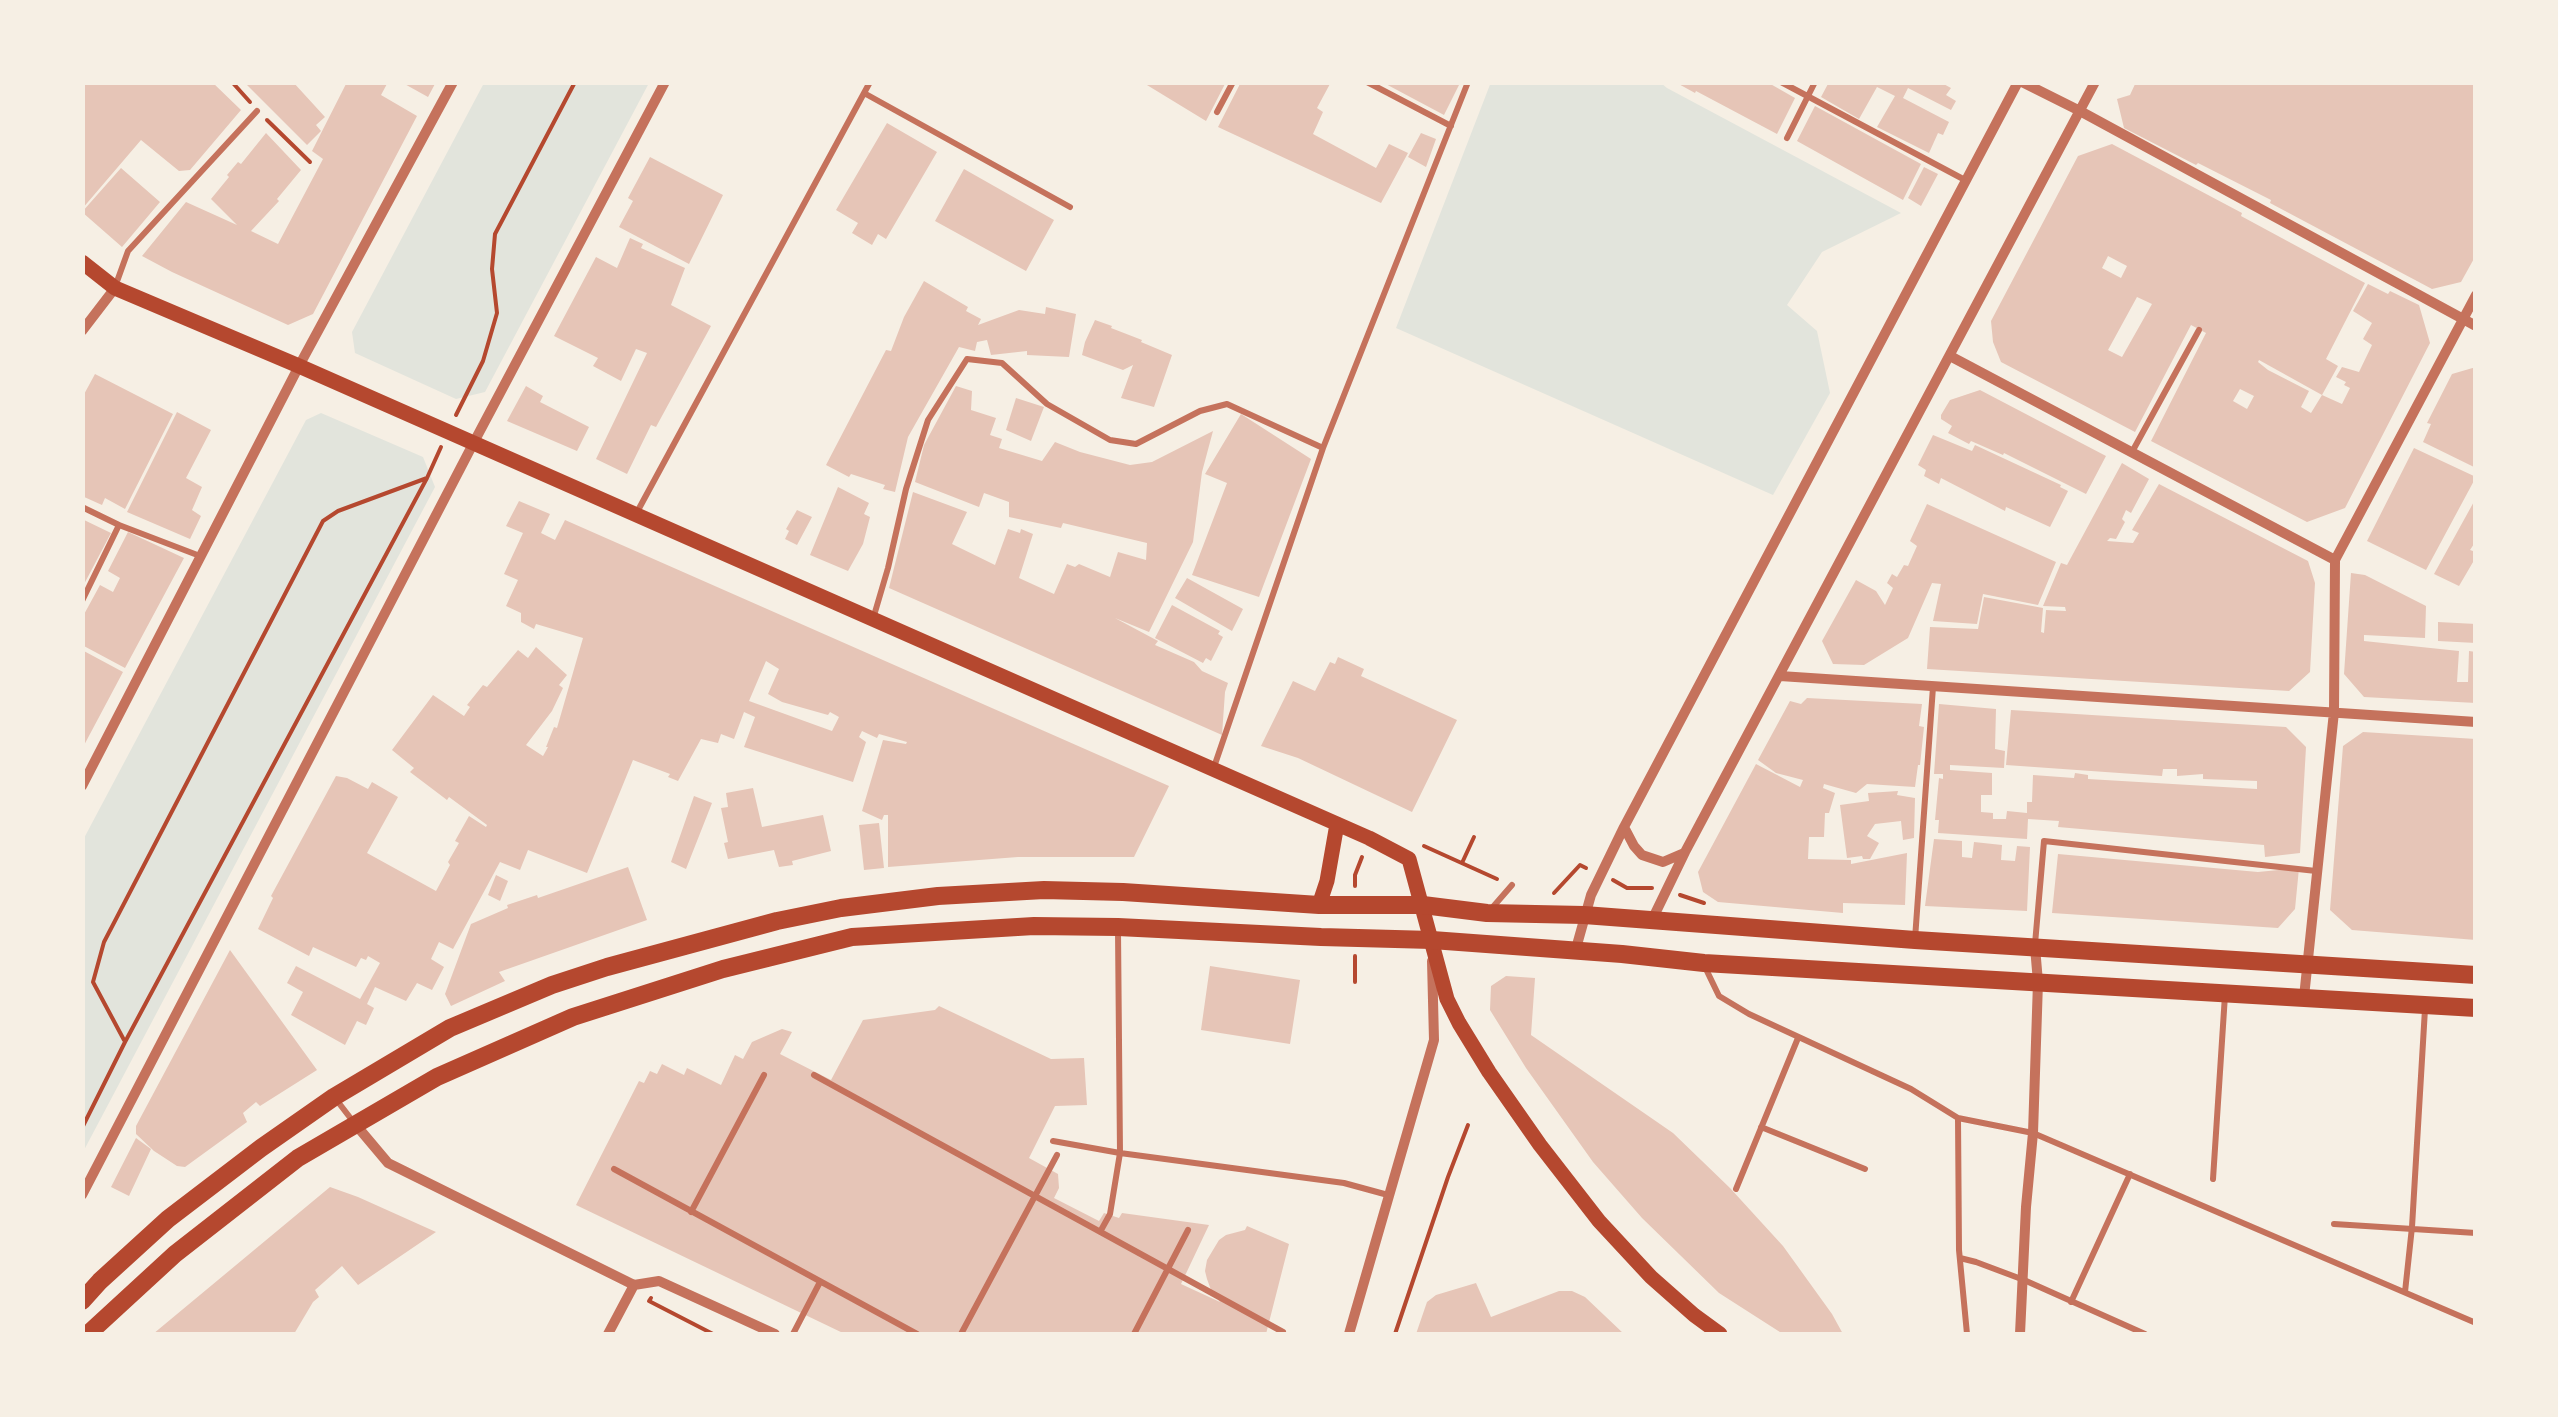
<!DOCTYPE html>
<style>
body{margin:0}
#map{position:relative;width:2558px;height:1417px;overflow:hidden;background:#f6efe4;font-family:Figtree,sans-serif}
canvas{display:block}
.frame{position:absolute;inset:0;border:85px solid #f6efe4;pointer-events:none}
</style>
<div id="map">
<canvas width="2558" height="1417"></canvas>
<div class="frame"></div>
</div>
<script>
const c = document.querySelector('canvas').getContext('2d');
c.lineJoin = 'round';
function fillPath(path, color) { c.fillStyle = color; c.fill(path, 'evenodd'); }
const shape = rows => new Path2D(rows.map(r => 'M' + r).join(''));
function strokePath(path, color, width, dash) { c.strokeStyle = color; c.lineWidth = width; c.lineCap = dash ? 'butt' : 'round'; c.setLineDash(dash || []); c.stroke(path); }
const green = shape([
 [1491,82,1661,83,1667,88,1901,213,1822,252,1787,305,1817,331,1830,393,1773,495,1396,328],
 [484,83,649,83,485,392,456,399,355,353,352,332],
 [321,413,423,457,435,487,83,1152,83,840,306,420]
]);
const building = shape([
 [82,82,212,82,241,110,190,170,179,171,141,140,82,209],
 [244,82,293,82,325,117,316,125,321,131,307,145],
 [347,82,388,82,381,95,417,116,313,314,288,325,172,272,142,256,186,202,237,225,211,199,229,177,227,175,238,162,241,164,266,133,301,170,277,199,279,201,251,231,278,244,323,159,312,151],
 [401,82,436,82,428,97],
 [1142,82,1226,82,1206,121],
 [1241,82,1331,82,1317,108,1323,112,1313,134,1376,168,1389,144,1408,153,1381,203,1218,127],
 [1382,82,1453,82,1459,85,1444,115],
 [1675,82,1767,82,1795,98,1777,134,1696,91,1695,93],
 [1829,82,1940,82,1951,88,1946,95,1956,101,1951,110,1908,88,1903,98,1949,122,1943,135,1938,133,1929,153,1877,127,1895,96,1877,87,1859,119,1821,97],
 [2136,82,2476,82,2476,255,2461,282,2432,289,2270,203,2271,200,2198,163,2196,165,2124,128,2117,99,2130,95],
 [1815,106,1921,164,1903,200,1797,141],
 [887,123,937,152,886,239,878,234,872,245,852,233,858,223,836,210],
 [1421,133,1436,139,1426,167,1408,157],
 [2112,144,2242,213,2241,216,2365,283,2326,359,2338,366,2322,395,2259,360,2258,362,2268,370,2309,391,2301,407,2311,413,2322,395,2342,404,2350,388,2344,385,2346,382,2336,377,2342,367,2359,372,2372,345,2363,339,2372,323,2353,311,2368,284,2388,294,2390,291,2419,305,2430,343,2345,508,2307,522,2151,441,2206,333,2191,325,2135,432,2001,362,1993,342,1991,321,2078,156],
 [2108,256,2127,266,2121,278,2102,268],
 [2137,297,2152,304,2122,357,2108,350],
 [2240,389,2254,396,2247,409,2233,401],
 [650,157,723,195,689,264,619,227,633,201,628,198],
 [1924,167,1938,174,1921,206,1908,198],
 [121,168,160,202,122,247,82,212],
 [964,169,1054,220,1026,271,935,221],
 [630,238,643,244,641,248,685,268,671,305,711,326,656,427,651,425,627,474,596,459,647,353,636,349,621,381,593,366,598,358,554,336,596,257,617,268],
 [924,281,968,307,966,311,981,319,978,325,1019,310,1045,314,1046,307,1076,314,1069,357,1027,355,1027,351,991,355,987,340,977,342,975,351,959,347,908,437,895,492,883,489,885,485,851,474,849,477,826,465,886,350,891,351,904,317],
 [1095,320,1112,326,1111,328,1142,340,1141,342,1172,355,1154,407,1121,398,1133,365,1123,370,1082,355,1085,342],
 [2476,367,2476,468,2423,442,2431,424,2427,423,2452,374],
 [95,374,173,414,125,509,105,498,102,505,82,496,82,398],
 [526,386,543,396,540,402,589,427,577,451,507,421],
 [956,386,972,391,971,410,996,418,990,435,1002,439,999,448,1042,461,1055,442,1080,452,1130,465,1152,462,1213,431,1202,472,1193,542,1149,632,1115,618,1158,641,1155,645,1194,662,1202,671,1228,683,1225,692,1222,735,889,588,913,492,967,512,952,544,995,565,1008,529,1020,533,1021,529,1033,534,1019,578,1054,594,1067,564,1075,567,1079,564,1110,577,1118,552,1146,560,1147,543,1063,523,1061,528,1009,517,1009,502,984,493,979,507,915,482,924,445],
 [1980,390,2106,456,2086,494,2004,453,2003,455,1971,441,1969,444,1948,433,1952,426,1941,419,1941,415,1950,400],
 [1016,398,1044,407,1031,441,1006,430],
 [177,412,211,430,186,478,202,487,192,510,201,516,190,539,127,512],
 [1241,414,1311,459,1259,597,1192,575,1227,483,1205,474],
 [1933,435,1972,451,1975,445,2061,485,2060,487,2068,491,2050,527,2006,507,2005,511,1941,478,1939,484,1924,476,1926,470,1918,465],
 [2414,448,2476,477,2426,570,2367,541],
 [2122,463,2149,479,2131,513,2126,510,2122,519,2125,522,2116,539,2110,538,2107,541,2133,543,2139,533,2132,530,2159,484,2308,561,2315,583,2310,672,2289,691,1927,669,1930,627,1978,629,1984,597,2043,608,2041,632,2044,633,2046,610,2066,611,2065,607,2043,606,2061,563,2067,565],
 [838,487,869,503,864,514,870,517,863,544,848,571,810,555],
 [2476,498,2476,541,2470,550,2476,552,2476,557,2459,586,2434,574],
 [519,501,550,514,541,533,555,540,565,520,1169,786,1134,857,1018,857,888,867,888,815,884,815,882,820,862,811,883,740,906,744,907,742,879,734,877,738,862,731,859,737,866,742,853,782,744,747,755,717,744,712,734,739,721,734,718,743,701,739,678,781,668,777,670,774,633,760,587,873,528,850,520,870,500,862,453,949,439,942,431,959,444,967,432,990,417,983,406,1001,375,987,367,1004,374,1008,366,1025,357,1021,345,1045,291,1015,303,992,287,983,296,966,360,999,380,963,368,956,366,960,361,958,356,967,313,947,309,956,258,929,273,898,271,896,336,776,347,778,368,789,372,782,398,797,367,853,436,891,450,865,448,862,459,843,455,841,469,816,486,827,487,825,449,797,447,800,410,772,414,768,392,750,433,695,464,716,470,707,467,705,483,685,487,687,518,650,528,658,536,647,567,675,559,685,563,688,552,711,526,745,543,756,548,747,546,747,554,727,557,728,583,638,536,624,534,629,521,622,521,613,506,606,518,580,504,574,523,533,506,526],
 [766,661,779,669,768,694,782,702,828,715,830,712,839,717,832,731,749,701],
 [1927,504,2056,562,2038,605,1983,594,1977,624,1933,621,1941,584,1932,583,1908,638,1864,665,1833,664,1822,641,1856,580,1876,591,1885,605,1893,588,1887,583,1892,574,1897,577,1904,565,1908,566,1917,546,1910,541],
 [797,510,812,517,797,545,785,539,789,531,786,529],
 [82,519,111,533,82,588],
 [128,532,184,558,125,668,82,645,82,618,100,585,113,592,120,578,108,571],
 [2351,573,2365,575,2426,606,2425,638,2364,635,2364,641,2459,651,2457,682,2468,682,2469,651,2476,652,2476,703,2364,697,2344,674],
 [1187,578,1243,609,1232,631,1175,598],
 [1172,605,1220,631,1218,634,1223,637,1211,661,1206,658,1203,663,1155,638],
 [2438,622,2476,624,2476,643,2438,641],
 [82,650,123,672,82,749],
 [1338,657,1364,669,1361,676,1457,720,1412,812,1298,758,1261,746,1293,681,1315,691,1330,662,1335,664],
 [1807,698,1922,704,1919,726,1924,727,1920,765,1918,765,1915,787,1867,784,1856,793,1824,784,1823,788,1835,793,1829,813,1825,813,1824,837,1809,837,1808,859,1851,860,1851,864,1907,853,1905,905,1843,903,1843,913,1718,902,1703,892,1698,872,1756,764,1800,787,1803,780,1776,773,1758,760,1790,701,1801,704],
 [1939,704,1996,709,1995,749,2005,751,2004,768,1950,765,1950,770,1992,773,1992,795,1981,795,1981,812,1993,813,1993,819,2006,819,2007,811,2027,813,2027,802,2032,802,2033,775,2074,778,2075,773,2088,775,2088,779,2257,789,2257,781,2203,779,2203,774,2177,776,2177,769,2163,769,2162,776,2006,765,2011,710,2286,727,2306,747,2300,853,2265,857,2264,845,2058,827,2059,821,2028,819,2027,839,1938,833,1939,820,1935,820,1939,778,1943,779,1943,774,1934,774],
 [2363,732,2476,739,2476,940,2352,930,2330,910,2343,746],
 [753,788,762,827,823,815,831,851,792,861,793,865,779,867,774,850,728,859,724,843,728,842,721,808,728,807,726,793],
 [1898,791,1897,795,1915,798,1914,838,1903,840,1901,821,1875,824,1867,836,1879,843,1870,859,1863,859,1862,856,1847,858,1840,805,1869,801,1868,793],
 [694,796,712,803,686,869,671,862],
 [879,823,884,868,864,870,859,825],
 [1934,839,1962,841,1962,857,1972,858,1974,842,2002,845,2001,860,2015,861,2017,846,2030,847,2027,911,1925,906],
 [2058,854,2258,872,2299,868,2295,909,2278,928,2052,913],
 [628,867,647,920,499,972,505,981,451,1006,445,994,471,924,508,908,507,905,537,895,538,898],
 [496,875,508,881,500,901,488,895],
 [230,950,317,1070,260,1106,256,1102,243,1113,247,1122,185,1167,177,1166,154,1151,136,1134,136,1126],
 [1210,966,1300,980,1290,1044,1201,1030],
 [1506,976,1535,978,1531,1035,1673,1133,1730,1188,1783,1246,1832,1314,1843,1334,1783,1334,1719,1293,1642,1218,1593,1162,1526,1068,1490,1010,1491,986],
 [939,1006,1051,1059,1084,1058,1087,1105,1055,1106,1029,1158,1058,1174,1059,1188,1054,1198,1099,1221,1104,1213,1119,1218,1122,1213,1209,1225,1181,1284,1220,1302,1211,1290,1207,1279,1205,1271,1207,1260,1219,1240,1226,1235,1245,1230,1247,1226,1289,1244,1266,1334,845,1334,576,1205,639,1081,644,1083,650,1071,657,1074,662,1064,684,1075,687,1068,721,1085,735,1055,743,1059,752,1042,782,1029,792,1032,780,1054,831,1080,863,1020,935,1010],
 [136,1138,151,1149,129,1196,111,1187],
 [330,1187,358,1197,436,1232,358,1285,342,1266,315,1290,319,1297,313,1302,294,1334,153,1334],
 [1476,1283,1491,1317,1559,1291,1572,1291,1585,1297,1624,1334,1416,1334,1427,1302,1436,1295]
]);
const path = shape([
 [232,82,250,102],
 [267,120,310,162],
 [456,415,483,361,497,313,492,269,495,234,575,82],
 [1424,846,1497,879],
 [1462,863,1474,837],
 [1613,880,1627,888,1652,888],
 [1355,886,1355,875,1362,857],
 [1554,893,1580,865,1586,868],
 [1680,895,1704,903],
 [1355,956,1355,982],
 [124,1040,93,982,104,942,323,521,338,511,427,478],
 [82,1128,125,1042,427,478,441,447],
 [651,1298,649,1301,713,1334],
 [1395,1334,1448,1177,1468,1125]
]);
const service = shape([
 [1367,82,1451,126],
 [1781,82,1965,180],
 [864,93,1070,207],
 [1217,112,1233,82],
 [1787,138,1815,82],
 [115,287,128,251,257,111],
 [2132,452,2199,330],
 [82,507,119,525,200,556],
 [636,514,870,82],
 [82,601,119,525],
 [873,619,888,568,906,489,928,420,967,359,1002,363,1047,404,1110,440,1136,444,1200,411,1227,404,1323,448],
 [1213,770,1323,448,1468,82],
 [1492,908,1512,885],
 [1118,931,1120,1153,1344,1183,1388,1195],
 [1915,939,1933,687],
 [2035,944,2044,841,2316,871],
 [1704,965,1719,996,1749,1014,1911,1089,1958,1118,2033,1133,2476,1323],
 [814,1075,1283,1332],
 [335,1098,355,1124],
 [1958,1118,1959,1250,1967,1334],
 [1761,1127,1865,1169],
 [1053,1141,1120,1153,1110,1214,1100,1232],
 [614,1169,917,1334],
 [2213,1179,2225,995],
 [1736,1189,1798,1038],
 [691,1212,764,1075],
 [2334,1224,2476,1233],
 [1960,1258,1976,1262,2024,1280,2145,1334],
 [2405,1292,2412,1227,2425,1009],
 [2071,1302,2130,1174],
 [793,1334,820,1282],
 [961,1334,1057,1155],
 [1134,1334,1188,1230]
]);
const minor = shape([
 [2022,82,2080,111,2476,326],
 [82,331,115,288],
 [1950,356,2335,560],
 [1780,676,2476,722],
 [82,786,299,366,453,82],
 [1624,827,1634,846,1642,855,1663,862,1684,853],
 [1652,920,1685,852,2095,82],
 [1575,952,1591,895,1624,827,2018,82],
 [2304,997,2334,712,2335,560,2476,295],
 [356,1125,388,1163,634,1285,659,1281,775,1334],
 [82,1195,473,444,665,82],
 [608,1334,634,1285],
 [1349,1334,1434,1040,1432,961],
 [2020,1334,2026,1207,2033,1133,2038,982,2035,947]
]);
const secondary = shape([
 [82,262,115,288,299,366,1369,838,1409,859,1447,999,1459,1023,1489,1072,1540,1145,1599,1221,1651,1277,1694,1315,1720,1334],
 [1319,905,1327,881,1337,824]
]);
const primary = shape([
 [82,1301,100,1281,168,1219,261,1148,334,1097,450,1028,552,985,607,967,777,921,841,908,938,896,1044,890,1123,892,1319,905,1423,905,1487,913,1584,915,1915,940,2476,975],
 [88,1334,175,1254,298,1158,437,1077,573,1017,723,969,852,937,1034,926,1118,927,1321,937,1432,940,1622,954,1704,963,2476,1008]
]);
fillPath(green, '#e2e4dc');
fillPath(building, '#e6c5b7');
strokePath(path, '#b5482f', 4);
strokePath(service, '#c5725c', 6);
strokePath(minor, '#c5725c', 10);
strokePath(secondary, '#b5482f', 15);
strokePath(primary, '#b5482f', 18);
</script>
